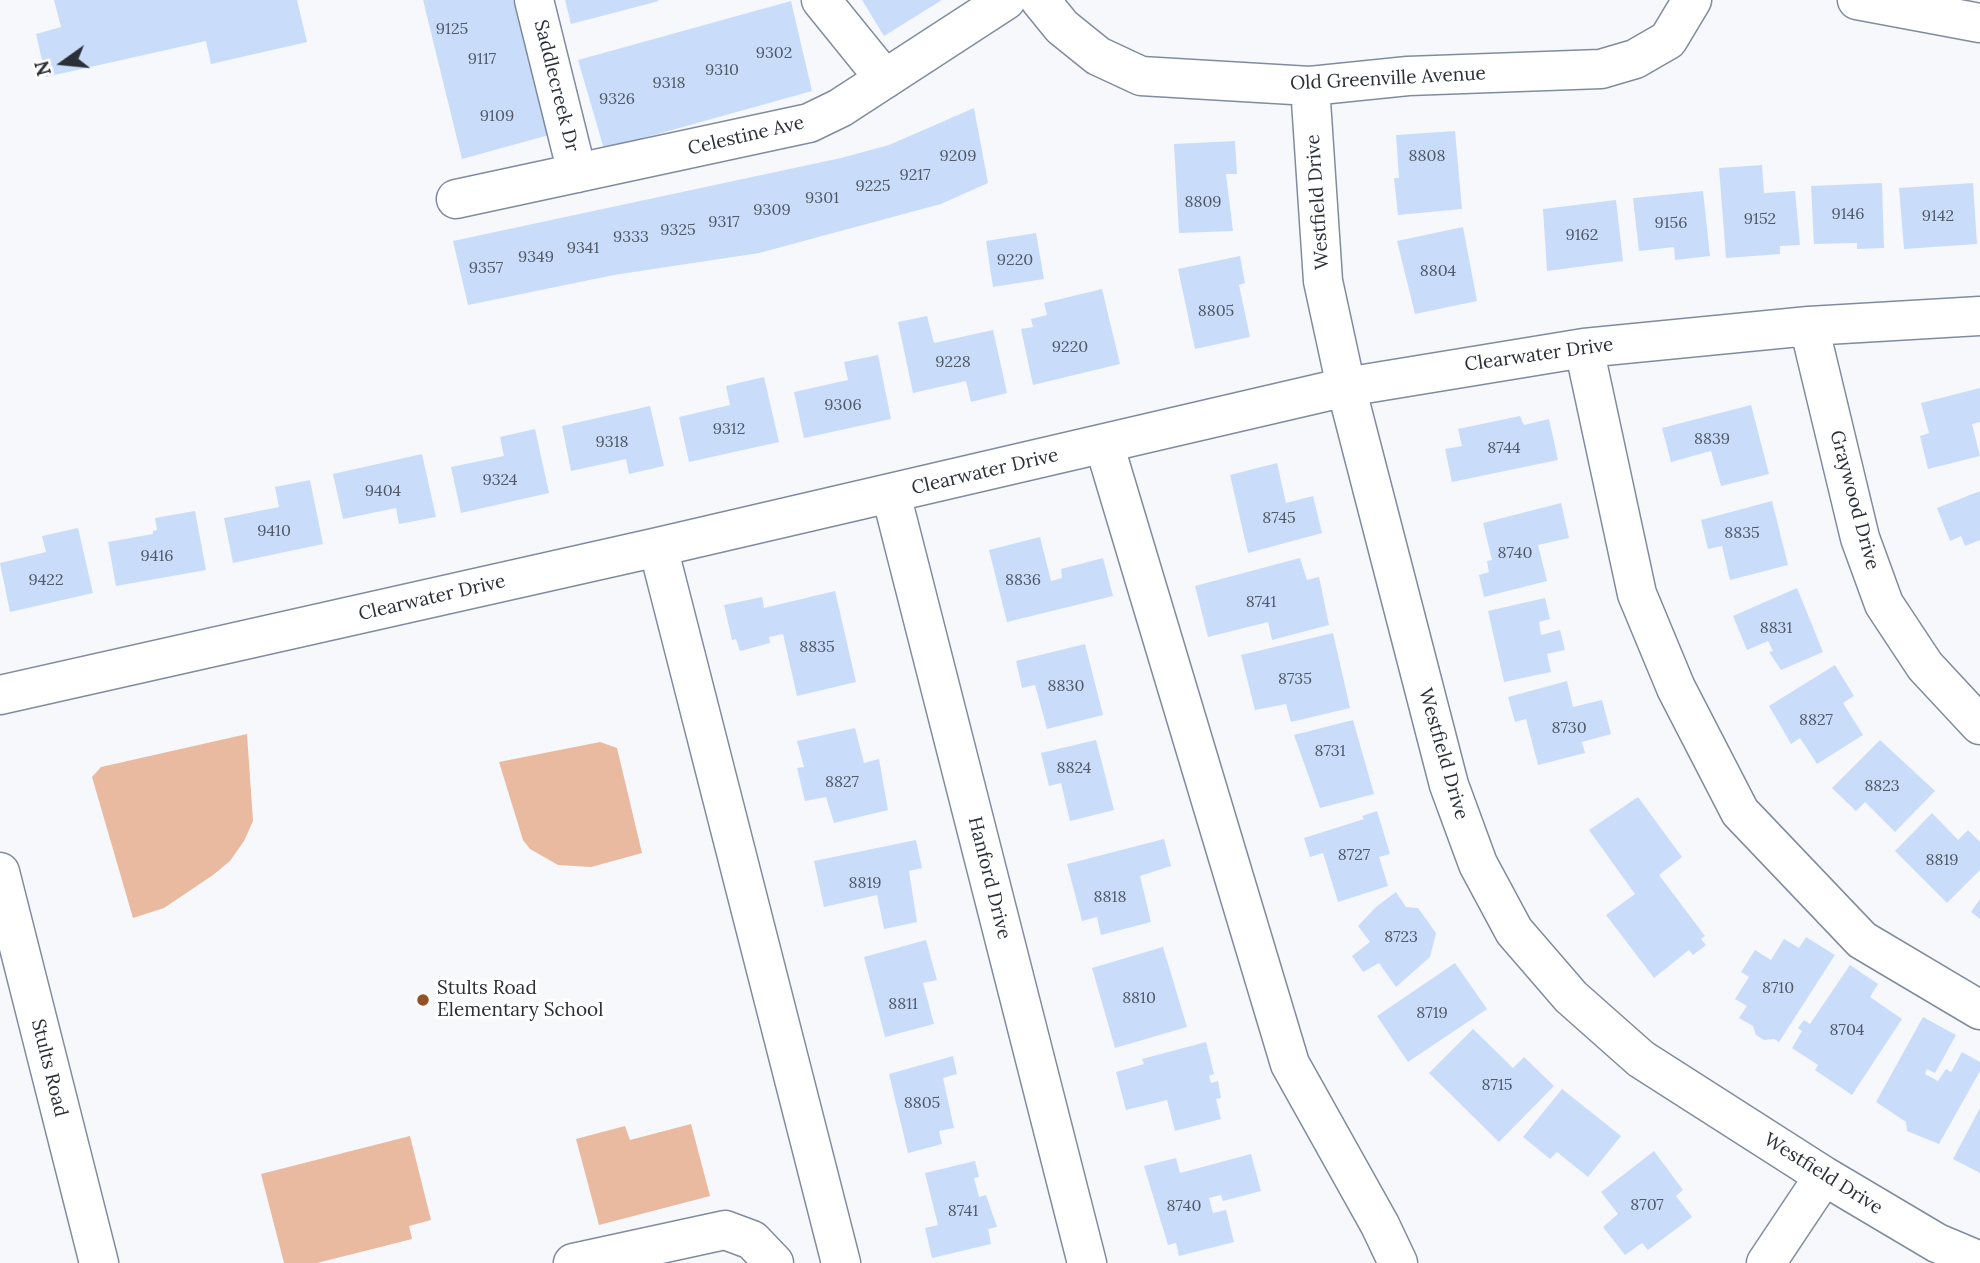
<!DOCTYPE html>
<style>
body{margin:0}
#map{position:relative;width:1980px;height:1263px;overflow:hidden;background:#f6f8fc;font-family:Lora,serif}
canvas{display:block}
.north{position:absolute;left:28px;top:28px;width:70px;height:70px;-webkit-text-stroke:5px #fff;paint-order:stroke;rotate:255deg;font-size:19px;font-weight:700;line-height:28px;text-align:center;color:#2b2f37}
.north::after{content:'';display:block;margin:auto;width:24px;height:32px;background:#2b2f37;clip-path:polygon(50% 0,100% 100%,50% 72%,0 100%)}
</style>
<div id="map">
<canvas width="1980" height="1263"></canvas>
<div class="north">N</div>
</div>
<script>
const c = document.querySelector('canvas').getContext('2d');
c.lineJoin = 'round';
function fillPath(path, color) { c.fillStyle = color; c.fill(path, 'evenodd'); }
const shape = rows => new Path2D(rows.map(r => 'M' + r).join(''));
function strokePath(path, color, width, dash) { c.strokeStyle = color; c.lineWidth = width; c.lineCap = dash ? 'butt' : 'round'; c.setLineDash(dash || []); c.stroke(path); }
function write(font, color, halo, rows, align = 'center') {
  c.font = font + ' Lora,serif'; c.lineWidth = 7; c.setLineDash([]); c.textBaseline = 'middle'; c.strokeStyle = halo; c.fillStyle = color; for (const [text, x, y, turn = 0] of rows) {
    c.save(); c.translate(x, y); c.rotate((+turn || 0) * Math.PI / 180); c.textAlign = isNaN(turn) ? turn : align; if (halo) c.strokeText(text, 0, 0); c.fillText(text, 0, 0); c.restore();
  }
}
const green = shape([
 [247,734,253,821,244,841,230,861,213,875,164,908,133,918,92,777,101,767],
 [600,742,617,748,642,853,591,867,558,865,530,849,523,840,499,762],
 [691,1124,710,1196,599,1225,576,1139,625,1126,630,1140],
 [410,1136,431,1220,409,1226,412,1239,317,1263,284,1263,261,1174]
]);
const building = shape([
 [54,0,297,0,307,42,211,64,206,41,46,77,36,34,61,27],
 [423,0,513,0,549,135,462,159],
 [565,0,658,0,659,1,571,24],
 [862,0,942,0,884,36],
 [791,1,812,91,604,149,578,60],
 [974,108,988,183,941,204,759,253,614,275,468,305,453,241,841,158,889,145],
 [1455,131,1462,209,1398,215,1394,178,1399,178,1396,135],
 [1235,141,1237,174,1226,174,1233,231,1179,233,1174,144],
 [1762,165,1764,193,1795,191,1800,245,1780,246,1780,254,1726,258,1719,168],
 [1882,183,1884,248,1857,249,1857,243,1814,244,1811,186],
 [1973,183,1977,244,1904,249,1899,188],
 [1703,191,1710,256,1675,260,1674,247,1639,251,1633,198],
 [1616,200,1623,261,1547,271,1543,209],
 [1463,227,1477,301,1415,314,1397,241],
 [1036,233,1044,279,993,287,986,241],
 [1240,256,1245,283,1239,285,1250,337,1195,349,1178,269],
 [1102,289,1120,364,1033,385,1021,329,1033,327,1031,319,1047,315,1044,303],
 [927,316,934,343,993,330,1007,393,971,402,966,381,913,393,898,322],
 [878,355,891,419,804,438,794,392,848,380,844,362],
 [764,377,779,442,689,462,679,417,730,405,726,386],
 [1980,388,1980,422,1972,424,1980,456,1928,469,1920,436,1929,433,1921,403],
 [1751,405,1769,474,1721,486,1711,451,1671,462,1662,428],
 [650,406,664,466,629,474,626,459,571,471,562,426],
 [1520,416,1524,425,1549,419,1558,460,1452,482,1445,449,1462,446,1458,429],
 [535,429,549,493,461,513,451,467,504,456,500,437],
 [422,454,436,517,399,524,396,508,343,519,333,474],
 [1277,463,1286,503,1313,496,1322,533,1248,553,1230,475],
 [310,480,323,544,233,563,224,518,279,507,275,487],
 [1980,491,1980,540,1965,546,1961,536,1950,541,1937,508],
 [1772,501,1788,565,1730,580,1722,546,1708,549,1701,520],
 [1561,503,1569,538,1538,545,1547,581,1484,597,1479,575,1489,572,1487,561,1492,560,1483,523],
 [195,511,206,570,116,586,108,542,153,534,153,531,157,530,155,518],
 [78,528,93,593,10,612,0,563,46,552,42,536],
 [1040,537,1051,581,1062,578,1061,569,1103,558,1113,596,1007,622,989,550],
 [1300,558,1307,580,1319,577,1329,625,1272,640,1268,622,1208,637,1195,586],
 [1797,588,1823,652,1781,670,1769,652,1773,651,1768,641,1747,650,1733,616],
 [835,591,856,682,797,696,783,634,769,637,770,643,740,651,736,639,732,640,724,605,762,597,764,608],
 [1545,598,1550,619,1539,622,1541,635,1560,630,1565,650,1547,654,1551,672,1504,682,1488,611],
 [1333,633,1350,708,1291,722,1286,704,1255,710,1241,655],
 [1085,644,1103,715,1047,729,1035,685,1022,688,1016,661],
 [1835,665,1854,696,1843,703,1863,735,1817,764,1800,738,1791,744,1769,706],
 [1567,681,1573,707,1602,700,1611,734,1582,742,1585,753,1538,765,1526,719,1515,722,1508,697],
 [1353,720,1374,794,1320,808,1294,735],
 [855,728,864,763,879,759,888,810,834,823,826,797,805,801,797,768,804,767,797,741],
 [1096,740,1114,810,1070,821,1061,783,1049,786,1041,753],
 [1880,740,1935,791,1895,832,1865,802,1856,811,1832,788],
 [1638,797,1682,857,1659,875,1705,936,1701,939,1706,945,1693,955,1689,950,1654,978,1606,915,1635,894,1589,830],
 [1377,811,1390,854,1379,857,1388,886,1338,902,1323,853,1310,857,1304,838,1364,819,1362,816],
 [1932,813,1958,840,1968,830,1980,842,1980,870,1947,903,1895,851],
 [1164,839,1171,866,1140,876,1151,922,1101,935,1097,917,1082,921,1067,864],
 [916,840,922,868,909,871,917,922,884,929,877,895,824,907,814,861],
 [1396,892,1406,907,1418,908,1436,933,1430,957,1396,987,1379,963,1363,972,1352,956,1370,942,1358,926,1376,907],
 [1980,899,1980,919,1971,912],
 [1806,937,1835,955,1779,1042,1774,1039,1764,1040,1756,1035,1753,1026,1739,1018,1747,1006,1735,999,1749,977,1741,972,1755,950,1771,960,1784,939,1799,948],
 [926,940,937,980,923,983,934,1024,885,1037,864,957],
 [1163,947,1187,1027,1115,1048,1092,968],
 [1455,963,1487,1009,1408,1062,1377,1016],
 [1850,965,1878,984,1870,997,1902,1019,1852,1095,1815,1070,1818,1065,1792,1048,1802,1031,1798,1028,1804,1020,1810,1024],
 [1923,1017,1956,1035,1935,1073,1927,1069,1925,1074,1938,1081,1946,1069,1951,1072,1962,1052,1980,1062,1980,1071,1939,1144,1907,1131,1906,1122,1876,1102],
 [1473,1029,1513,1068,1524,1057,1554,1086,1499,1142,1429,1073],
 [1206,1042,1214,1074,1209,1076,1211,1083,1218,1081,1221,1098,1216,1099,1221,1119,1175,1131,1167,1100,1126,1110,1116,1072,1144,1064,1142,1059],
 [953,1056,957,1074,943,1078,954,1128,939,1131,942,1144,908,1153,889,1074],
 [1562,1089,1621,1136,1588,1177,1557,1152,1550,1159,1523,1137],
 [1980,1108,1980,1173,1953,1159],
 [1654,1151,1683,1190,1676,1196,1692,1217,1648,1250,1642,1243,1625,1255,1603,1227,1618,1214,1601,1192],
 [1251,1154,1261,1191,1223,1201,1221,1195,1209,1198,1213,1213,1226,1210,1234,1242,1179,1256,1176,1243,1168,1245,1144,1166,1176,1158,1180,1173],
 [975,1161,979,1177,974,1178,979,1197,986,1195,997,1227,988,1229,991,1244,932,1258,925,1228,938,1225,925,1173]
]);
const minor = shape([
 [534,0,577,173],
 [821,0,885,79],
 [1040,0,1062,27,1098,56,1141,76,1310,86,1408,76,1601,69,1635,59,1668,40,1692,0],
 [1310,86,1323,281,1346,387,1449,785,1478,864,1514,931,1571,997,1641,1059,1824,1176,1937,1243,1980,1261],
 [456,199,809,123,840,108,1006,0],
 [1809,326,1860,538,1884,604,1925,666,1980,725],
 [1584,348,1637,594,1676,688,1740,812,1862,940,1980,1010],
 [1104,444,1290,1064,1380,1225,1398,1263],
 [891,494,1087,1263],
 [658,547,841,1263],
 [0,695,658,547,1346,387,1584,348,1809,326,1980,316],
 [0,872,99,1263],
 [573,1263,725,1230,752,1240,774,1263],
 [1766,1263,1824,1176]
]);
const major = shape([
 [1857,0,1980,23]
]);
const markers = [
 [423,1000,7,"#955026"]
];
const numberNames = [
 ["9125",452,29],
 ["9302",774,53],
 ["9117",482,59],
 ["9310",722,70],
 ["9318",669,83],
 ["9326",617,99],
 ["9109",497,116],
 ["9209",958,156],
 ["8808",1427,156],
 ["9217",915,175],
 ["9225",873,186],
 ["9301",822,198],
 ["8809",1203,202],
 ["9309",772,210],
 ["9146",1848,214],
 ["9142",1938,216],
 ["9152",1760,219],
 ["9317",724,222],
 ["9156",1671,223],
 ["9325",678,230],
 ["9162",1582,235],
 ["9333",631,237],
 ["9341",583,248],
 ["9349",536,257],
 ["9220",1015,260],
 ["9357",486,268],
 ["8804",1438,271],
 ["8805",1216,311],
 ["9220",1070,347],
 ["9228",953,362],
 ["9306",843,405],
 ["9312",729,429],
 ["8839",1712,439],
 ["9318",612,442],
 ["8744",1504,448],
 ["9324",500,480],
 ["9404",383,491],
 ["8745",1279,518],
 ["9410",274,531],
 ["8835",1742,533],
 ["8740",1515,553],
 ["9416",157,556],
 ["9422",46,580],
 ["8836",1023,580],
 ["8741",1261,602],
 ["8831",1776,628],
 ["8835",817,647],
 ["8735",1295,679],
 ["8830",1066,686],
 ["8827",1816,720],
 ["8730",1569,728],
 ["8731",1330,751],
 ["8824",1074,768],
 ["8827",842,782],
 ["8823",1882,786],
 ["8727",1354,855],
 ["8819",1942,860],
 ["8819",865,883],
 ["8818",1110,897],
 ["8723",1401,937],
 ["8710",1778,988],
 ["8810",1139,998],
 ["8811",903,1004],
 ["8719",1432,1013],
 ["8704",1847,1030],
 ["8715",1497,1085],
 ["8805",922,1103],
 ["8707",1647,1205],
 ["8740",1184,1206],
 ["8741",963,1211]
];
const streetNames = [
 ["Old Greenville Avenue",1388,79,-3],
 ["Saddlecreek Dr",556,86,76],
 ["Celestine Ave",746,136,-13],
 ["Westfield Drive",1318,202,-94],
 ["Clearwater Drive",1539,355,-8],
 ["Clearwater Drive",985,472,-13],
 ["Graywood Drive",1854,500,75],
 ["Clearwater Drive",432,598,-13],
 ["Westfield Drive",1443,754,74],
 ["Hanford Drive",989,878,76],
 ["Stults Road",49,1068,76],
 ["Westfield Drive",1823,1174,32]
];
const poiNames = [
 ["Stults Road",437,989],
 ["Elementary School",437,1011]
];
fillPath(green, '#e9b9a0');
fillPath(building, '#c9ddfb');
strokePath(minor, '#808c9d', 41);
strokePath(major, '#808c9d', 41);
strokePath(minor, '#fff', 38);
strokePath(major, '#fff', 38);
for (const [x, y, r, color] of markers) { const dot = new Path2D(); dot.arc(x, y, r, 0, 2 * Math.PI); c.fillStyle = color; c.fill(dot); strokePath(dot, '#fff', 2.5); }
write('16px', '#525a68', null, numberNames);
write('19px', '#2b2f37', '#fff', streetNames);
write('19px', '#2b2f37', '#fff', poiNames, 'left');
</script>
